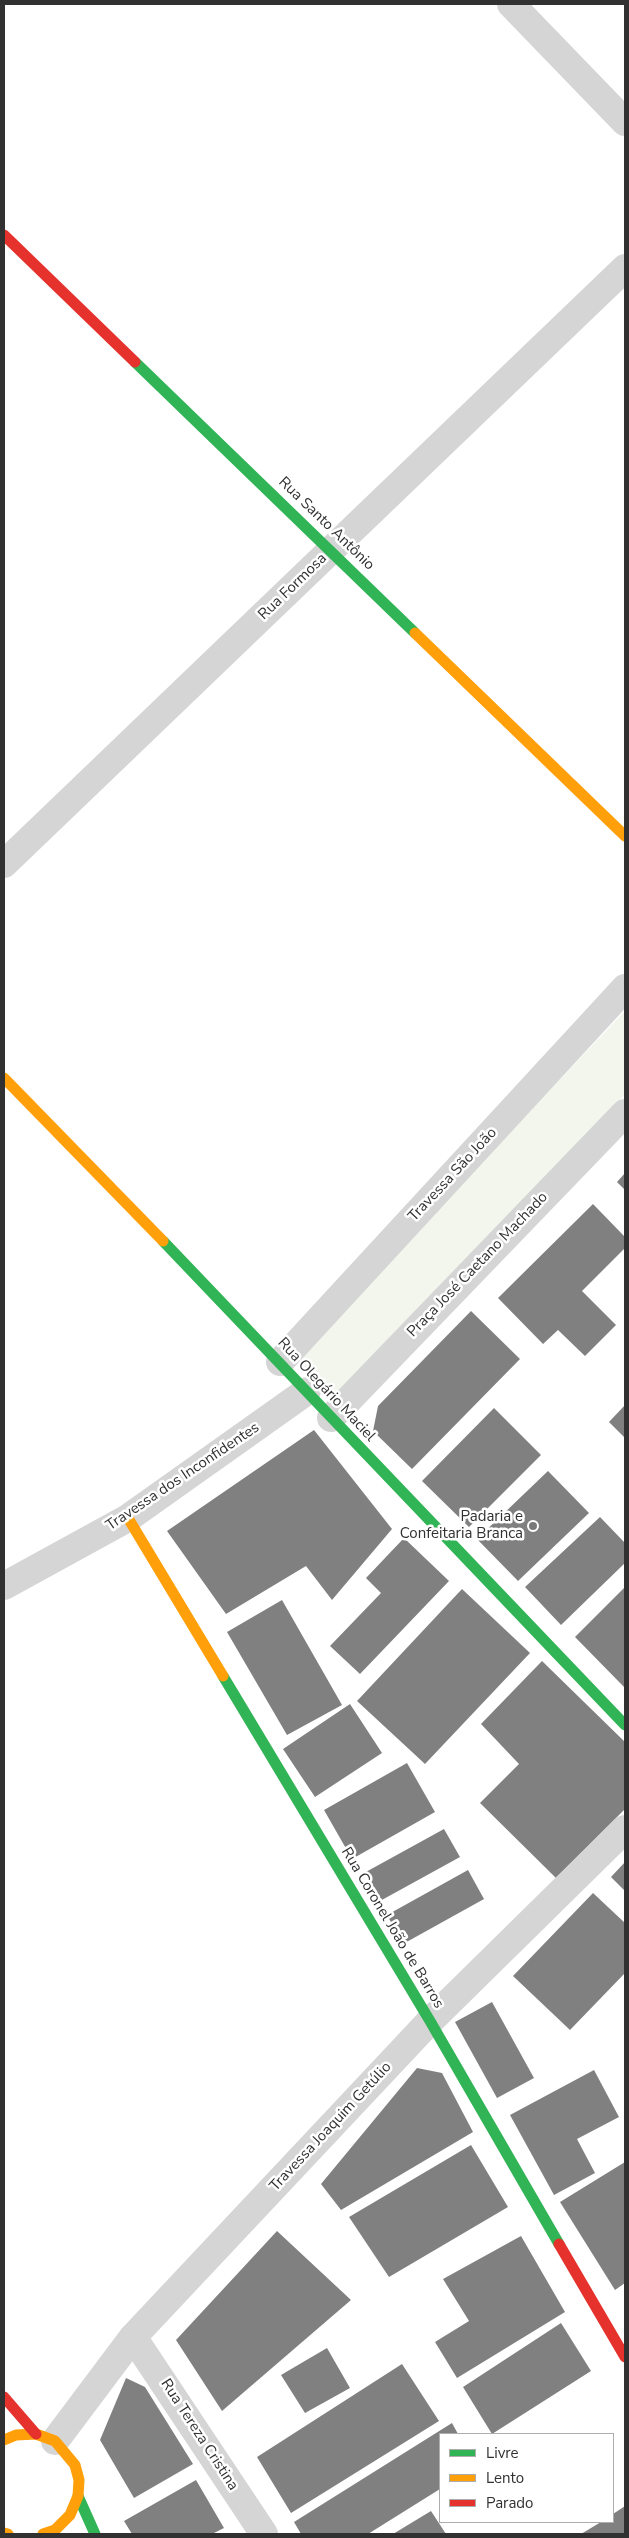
<!DOCTYPE html>
<meta charset="utf-8">
<style>
body{margin:0}
#map{position:relative;width:629px;height:2538px;overflow:hidden;background:#fff;font-family:"Nunito Sans",sans-serif}
canvas{display:block}
.frame{position:absolute;inset:0;border:5px solid #313131;pointer-events:none}
.legend{position:absolute;left:439px;top:2433px;width:175px;height:90px;box-sizing:border-box;background:#fff;border:1px solid #adadad;margin:0;padding:6px 9px;list-style:none;font-size:15px;color:#313131}
.legend li{display:flex;align-items:center;gap:10px;height:25px}
.legend b{width:25px;border:1px solid #adadad}
</style>
<div id="map">
<canvas width="629" height="2538"></canvas>
<div class="frame"></div>
<ul class="legend">
<li><b style="height:6px;background:#30b455"></b>Livre</li>
<li><b style="height:6px;background:#ff9f0a"></b>Lento</li>
<li><b style="height:6px;background:#e5322d"></b>Parado</li>
</ul>
</div>
<script>
const c = document.querySelector('canvas').getContext('2d');
c.lineJoin = 'round';
function fillPath(path, color) { c.fillStyle = color; c.fill(path, 'evenodd'); }
const shape = rows => new Path2D(rows.map(r => 'M' + r).join(''));
function strokePath(path, color, width, dash) { c.strokeStyle = color; c.lineWidth = width; c.lineCap = dash ? 'butt' : 'round'; c.setLineDash(dash || []); c.stroke(path); }
function write(font, color, halo, rows, align = 'center') {
  c.font = font + ' "Nunito Sans",sans-serif'; c.lineWidth = 5; c.setLineDash([]); c.textBaseline = 'middle'; c.strokeStyle = halo; c.fillStyle = color; for (const [text, x, y, turn = 0] of rows) {
    c.save(); c.translate(x, y); c.rotate((+turn || 0) * Math.PI / 180); c.textAlign = isNaN(turn) ? turn : align; if (halo) c.strokeText(text, 0, 0); c.fillText(text, 0, 0); c.restore();
  }
}
const green = shape([
 [625,1011,625,1094,335,1400,293,1360]
]);
const building = shape([
 [625,1173,625,1190,617,1182],
 [593,1204,625,1237,625,1248,582,1291,616,1325,585,1356,558,1330,543,1344,498,1298],
 [471,1311,520,1359,412,1469,373,1431,378,1406],
 [625,1405,625,1438,609,1422],
 [494,1408,541,1455,469,1527,422,1481],
 [314,1430,392,1529,332,1600,306,1566,226,1614,167,1531],
 [548,1471,589,1513,518,1581,477,1539],
 [600,1517,625,1543,625,1563,561,1625,525,1587],
 [404,1538,449,1581,360,1674,330,1646,381,1593,366,1578],
 [625,1587,625,1688,575,1637],
 [462,1589,530,1653,425,1764,357,1701],
 [282,1600,342,1705,287,1735,227,1632],
 [542,1661,625,1742,625,1809,556,1878,480,1803,519,1764,481,1724],
 [350,1704,382,1753,315,1797,283,1749],
 [407,1763,435,1812,352,1859,324,1810],
 [444,1829,460,1857,380,1901,364,1873],
 [625,1862,625,1891,611,1877],
 [468,1870,484,1899,403,1944,387,1915],
 [593,1893,625,1923,625,1973,570,2030,513,1976],
 [492,2002,534,2078,497,2098,455,2022],
 [417,2068,442,2073,473,2132,341,2210,321,2184],
 [594,2070,619,2117,577,2139,595,2173,554,2195,510,2115],
 [471,2145,508,2207,389,2277,349,2217],
 [625,2162,625,2283,615,2290,560,2202],
 [277,2231,351,2300,222,2411,176,2340],
 [521,2236,565,2312,457,2378,435,2342,469,2321,443,2279],
 [561,2323,591,2371,492,2434,463,2387],
 [327,2348,350,2388,305,2413,281,2375],
 [402,2364,439,2421,291,2513,257,2457],
 [126,2378,145,2387,193,2464,134,2498,100,2440],
 [452,2423,458,2434,440,2434,440,2489,368,2534,301,2534,294,2522],
 [196,2480,224,2528,212,2534,132,2534,124,2521],
 [625,2506,625,2534,581,2534,601,2522,613,2522,613,2514],
 [431,2511,446,2534,393,2534]
]);
const street = shape([
 [511,4,625,122],
 [4,864,625,268],
 [280,1362,625,988],
 [331,1418,625,1113],
 [4,1586,128,1518,307,1391],
 [133,2337,264,2534],
 [55,2441,133,2337,430,2021,625,1829]
]);
const fast = shape([
 [135,362,415,633],
 [163,1241,625,1725],
 [223,1676,430,2021,559,2244],
 [78,2496,95,2534]
]);
const slow = shape([
 [415,633,625,836],
 [4,1078,163,1241],
 [128,1518,223,1676],
 [4,2440,16,2435,36,2434,55,2441,75,2465,79,2480,78,2496,70,2515,55,2530,43,2534],
 [4,2533,8,2534]
]);
const jam = shape([
 [4,235,135,362],
 [559,2244,625,2357],
 [4,2397,36,2434]
]);
const markers = [
 [533,1526,5,"#797979"]
];
const streetNames = [
 ["Rua Santo Antônio",326,524,44],
 ["Rua Formosa",293,587,-44],
 ["Travessa São João",453,1175,-47],
 ["Praça José Caetano Machado",478,1265,-46],
 ["Rua Olegário Maciel",326,1390,47],
 ["Travessa dos Inconfidentes",183,1477,-34],
 ["Rua Coronel João de Barros",392,1928,59],
 ["Travessa Joaquim Getúlio",331,2127,-47],
 ["Rua Tereza Cristina",199,2435,57]
];
const poiNames = [
 ["Padaria e",523,1517],
 ["Confeitaria Branca",523,1534]
];
fillPath(green, '#f2f6ed');
fillPath(building, '#808080');
strokePath(street, '#d5d5d5', 28);
strokePath(fast, '#30b455', 11);
strokePath(slow, '#ff9f0a', 11);
strokePath(jam, '#e5322d', 11);
for (const [x, y, r, color] of markers) { const dot = new Path2D(); dot.arc(x, y, r, 0, 2 * Math.PI); c.fillStyle = color; c.fill(dot); strokePath(dot, '#fff', 2); }
write('15px', '#313131', '#fff', streetNames);
write('15px', '#313131', '#fff', poiNames, 'right');
</script>
